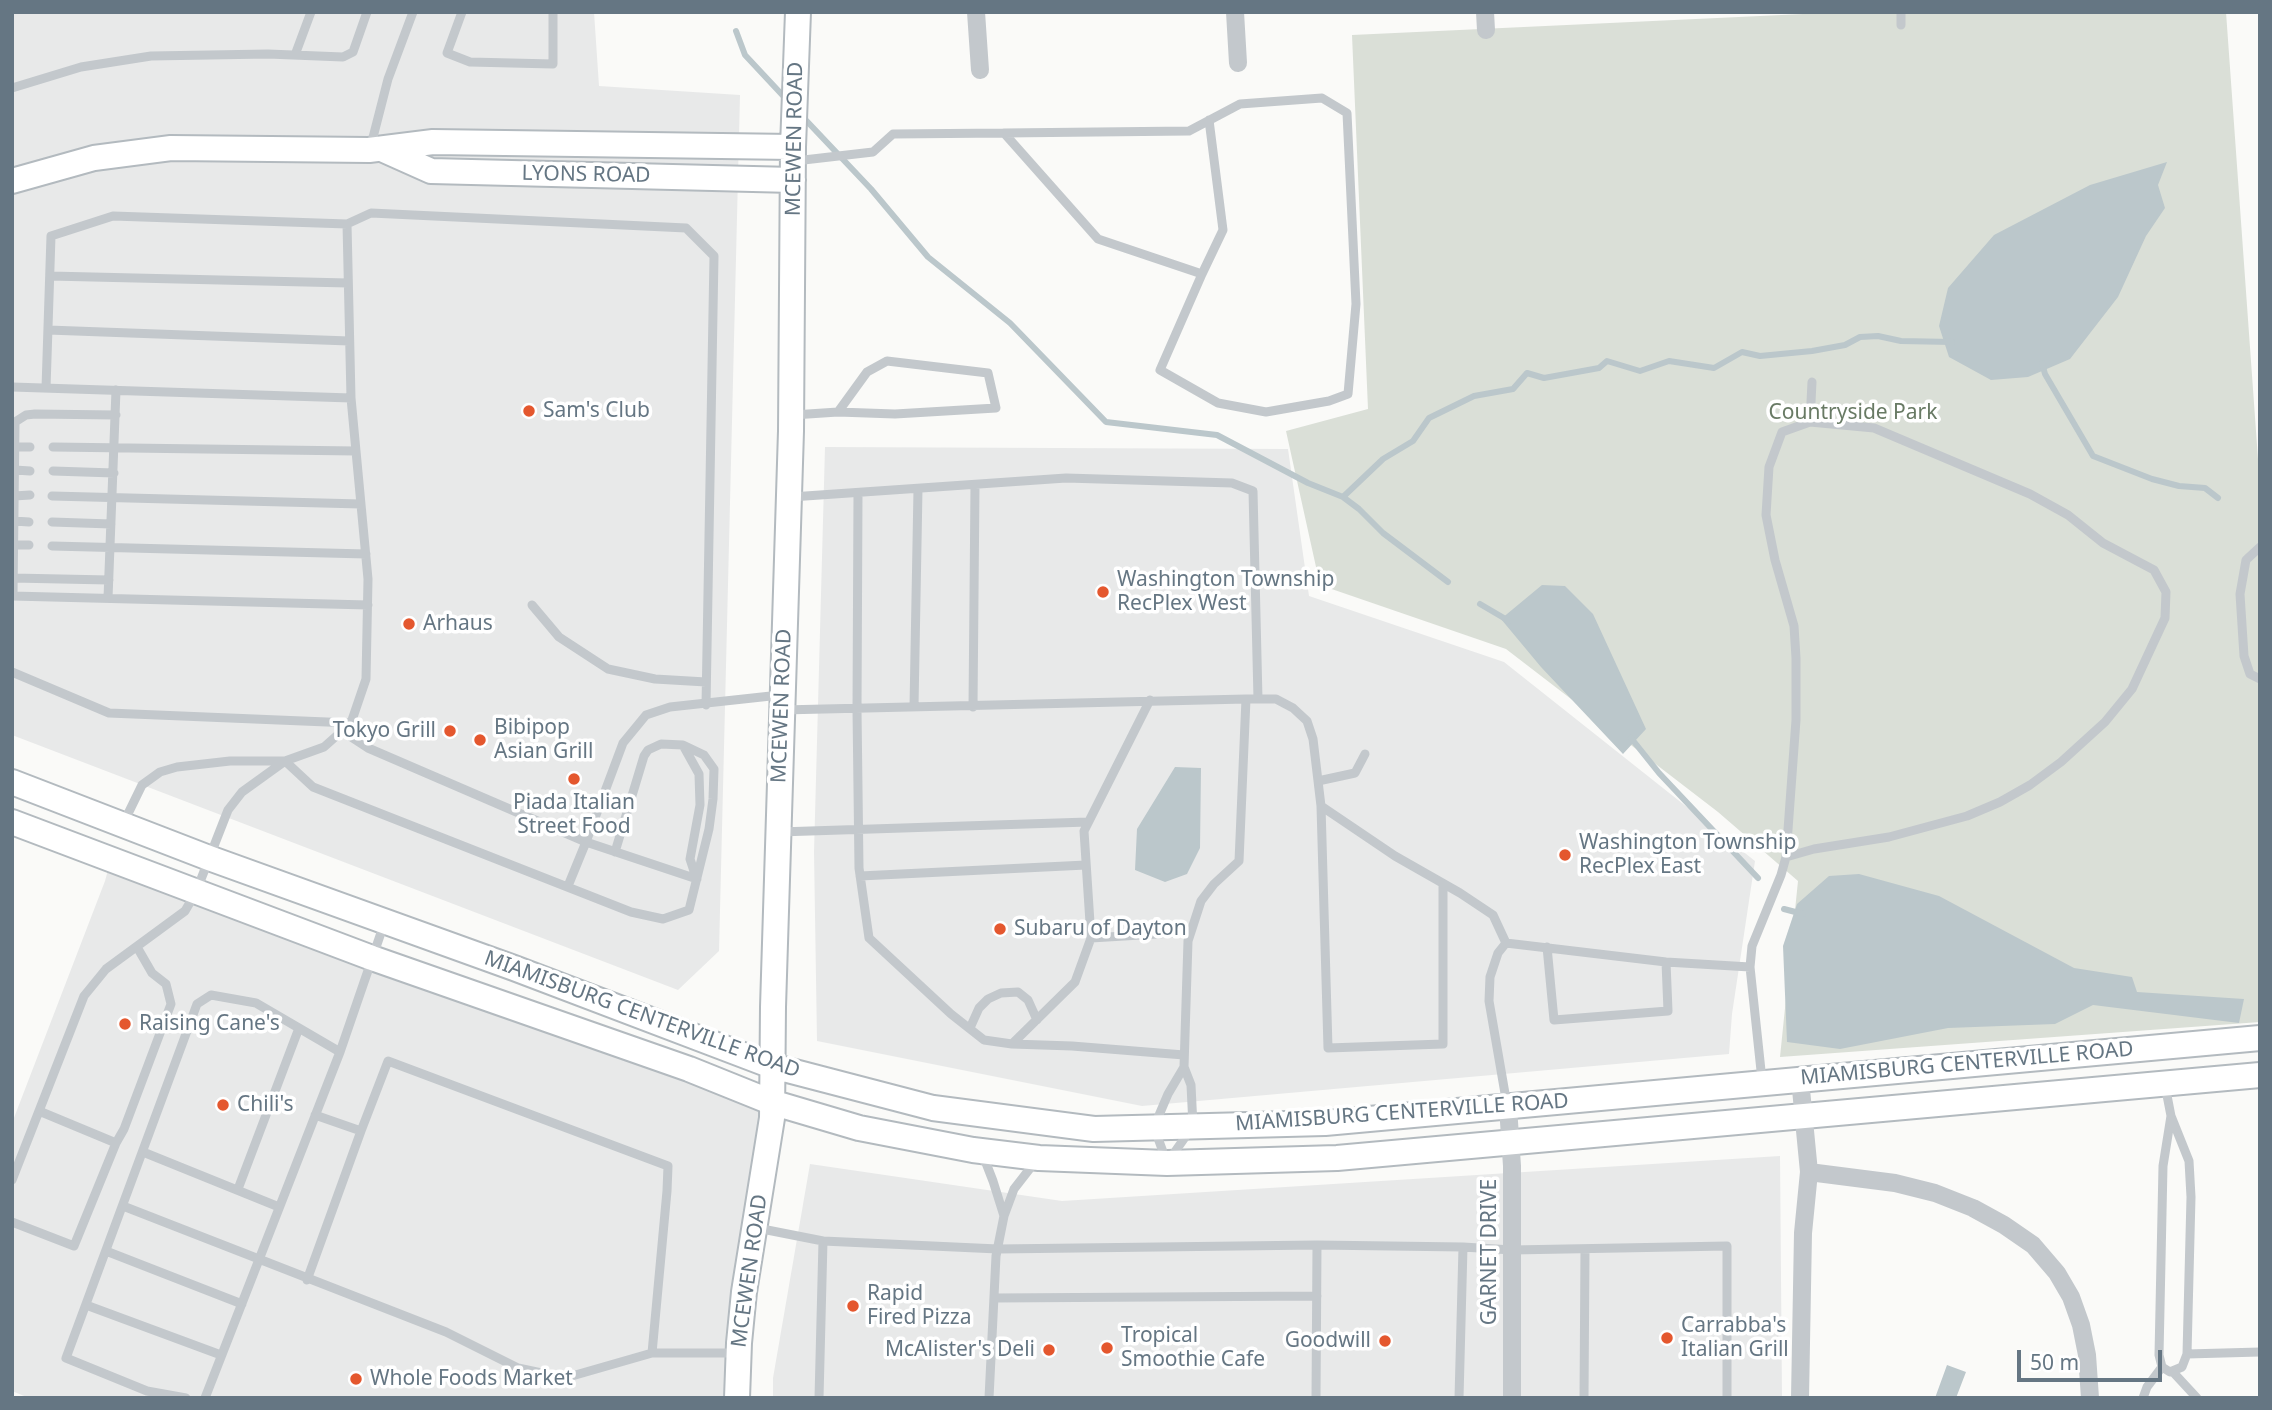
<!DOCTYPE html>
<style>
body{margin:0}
#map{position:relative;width:2272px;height:1410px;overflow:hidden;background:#fafaf8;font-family:"Noto Sans",sans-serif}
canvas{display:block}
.frame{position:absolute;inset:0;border:14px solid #657683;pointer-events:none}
.scale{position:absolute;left:2017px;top:1350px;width:145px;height:32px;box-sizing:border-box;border:4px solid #657683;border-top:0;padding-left:9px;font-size:21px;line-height:24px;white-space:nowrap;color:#657683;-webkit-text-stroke:5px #fff;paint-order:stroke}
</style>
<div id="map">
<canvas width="2272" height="1410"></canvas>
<div class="frame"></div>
<div class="scale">50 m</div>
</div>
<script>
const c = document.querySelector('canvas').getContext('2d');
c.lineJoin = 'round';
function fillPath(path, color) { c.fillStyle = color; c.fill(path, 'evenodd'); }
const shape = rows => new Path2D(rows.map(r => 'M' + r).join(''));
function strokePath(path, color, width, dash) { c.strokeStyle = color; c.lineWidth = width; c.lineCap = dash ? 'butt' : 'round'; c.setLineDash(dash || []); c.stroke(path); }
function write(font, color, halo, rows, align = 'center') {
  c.font = font + ' "Noto Sans",sans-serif'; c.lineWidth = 7; c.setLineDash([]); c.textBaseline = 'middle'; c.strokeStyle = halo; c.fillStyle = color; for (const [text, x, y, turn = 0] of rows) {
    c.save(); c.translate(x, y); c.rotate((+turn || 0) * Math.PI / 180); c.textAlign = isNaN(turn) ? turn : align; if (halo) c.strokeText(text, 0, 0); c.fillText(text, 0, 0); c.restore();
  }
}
const built = shape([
 [12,12,594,12,599,86,740,95,719,951,678,990,12,735],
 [825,447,1288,449,1309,596,1504,662,1755,861,1732,1014,1729,1054,1142,1106,817,1041,814,852],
 [111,859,771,1102,737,1398,29,1398,12,1391,12,1123,105,881],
 [1780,1156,1782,1398,773,1398,773,1378,810,1164,1062,1201]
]);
const green = shape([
 [1846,12,2226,12,2260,487,2260,1022,1780,1057,1798,881,1718,812,1506,649,1320,585,1286,431,1368,409,1352,35]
]);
const water = shape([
 [2167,162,2158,185,2165,208,2146,236,2118,297,2070,359,2028,377,1991,380,1949,357,1939,326,1948,288,1994,235,2090,185],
 [1542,585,1565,586,1593,614,1646,729,1623,754,1541,667,1501,619],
 [1175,767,1201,768,1200,848,1187,874,1165,882,1135,870,1137,829],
 [1859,874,1939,896,2074,968,2132,977,2137,992,2244,999,2239,1023,2093,1005,2055,1024,1948,1028,1840,1049,1787,1042,1783,946,1797,904,1829,876],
 [1947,1365,1966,1372,1956,1398,1935,1398]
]);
const stream = shape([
 [736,31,745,55,787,100],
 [801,115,871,189,928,257,1010,323,1106,422,1217,435,1308,483,1343,497,1359,509,1383,533,1448,582],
 [2042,363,2045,374,2093,456,2152,479,2179,486,2205,488,2218,498],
 [1343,497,1383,459,1413,441,1429,418,1474,396,1513,389,1527,373,1544,378,1599,368,1607,361,1640,371,1669,361,1714,368,1742,352,1760,356,1812,351,1845,345,1860,337,1878,336,1901,341,1952,342],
 [1480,604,1509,621],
 [1631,738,1659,773,1758,878],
 [1784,909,1803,914]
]);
const lane = shape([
 [462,12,447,53,470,62,553,64,553,12],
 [1901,12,1901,25],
 [295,55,311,12],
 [12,88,81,67,151,56,268,54,343,57,353,52,367,12],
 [370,149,388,79,413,12],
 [795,161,873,152,893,134,1004,133,1098,239,1202,274,1160,370,1218,403,1266,412,1329,401,1348,394,1356,304,1347,113,1322,98,1240,104,1189,131,1004,133],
 [347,224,351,398],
 [1202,274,1223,230,1209,120],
 [50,276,348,283],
 [48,330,349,341],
 [12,387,351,398,368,579,366,679,351,723,324,747,285,761,242,792,228,810,196,892,185,911,106,969,84,996,12,1180],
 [46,388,51,236,113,216,347,224,371,213,686,228,714,256,706,705],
 [793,415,838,412,895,414,996,408,988,373,887,361,867,372,838,412],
 [1810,422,1812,382],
 [15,447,30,447],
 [53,447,356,451],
 [15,470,30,471],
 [53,471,114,473],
 [858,493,857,710,859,868,869,938,951,1014,984,1040,1012,1044,1072,1046,1184,1055],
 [14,496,30,495],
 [52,496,361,504],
 [791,497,1066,478,1232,483,1253,491,1258,699],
 [14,521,29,522],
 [52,522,111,524],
 [14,545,29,545],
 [52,546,366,554],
 [2260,547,2246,560,2240,594,2244,656,2250,674,2260,679],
 [13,578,109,580],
 [12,596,368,605],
 [13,596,15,422,26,415,35,414,116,415],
 [108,598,116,390],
 [532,605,559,637,608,669,655,679,706,682],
 [12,672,109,713,351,723],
 [1150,700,1084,831,1091,938,1190,932],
 [914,707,918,489],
 [973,707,975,485],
 [782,710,1246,699],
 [342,731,368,748,586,842,568,886],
 [684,747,699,774,700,805,690,859,696,877],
 [1318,781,1355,773,1365,754],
 [1321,806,1328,1048,1443,1044,1443,885],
 [123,824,142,785,160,772,177,767,230,761,285,761,313,787,631,912,663,919,689,910,709,829,713,799,714,769,704,755,683,745,661,744,648,750,644,756,615,852],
 [779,832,1088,822],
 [860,876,1086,865],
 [697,879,586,842,623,743,646,715,670,707,780,695],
 [1506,943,1666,962,1750,967],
 [1547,947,1554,1020,1668,1011,1666,962],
 [970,1028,979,1008,988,999,1001,993,1018,992,1028,1000,1037,1020],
 [1012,1044,1075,982,1091,938],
 [1184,1067,1188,941,1201,901,1214,884,1239,861,1246,699,1276,699,1293,708,1307,721,1313,739,1321,806,1395,856,1460,893,1493,915,1506,943,1498,953,1490,977,1489,1001,1507,1105],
 [1184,1067,1191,1085,1193,1126,1167,1163,1154,1127,1168,1094,1184,1067],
 [1762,1080,1750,967,1752,946,1781,875,1786,857,1814,849,1889,837,1967,816,2000,802,2030,785,2061,762,2105,722,2132,689,2165,618,2166,592,2154,570,2103,543,2068,515,2030,494,1874,428,1810,422,1782,432,1769,467,1766,515,1775,560,1794,626,1796,658,1796,720,1786,857],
 [2165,1085,2171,1116,2189,1161,2191,1197,2187,1354,2182,1367,2170,1372,2162,1367,2159,1355,2163,1166,2171,1116],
 [315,1115,361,1131,388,1061,668,1166,667,1191,652,1353],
 [116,1143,124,1129,171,1004,166,984,152,973,137,947],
 [143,1152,279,1207],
 [979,1156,986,1163,993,1181,1004,1216,1014,1189,1035,1162],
 [238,1189,299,1028],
 [123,1206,446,1332,518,1368,565,1378,652,1353,737,1353],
 [12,1222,74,1246,116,1143,39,1111],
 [757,1228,823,1241,819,1398],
 [823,1241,998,1249,1317,1245,1316,1398],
 [1317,1245,1463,1247,1459,1398],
 [1463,1247,1512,1250,1727,1246,1727,1398],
 [106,1251,242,1304],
 [307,1280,361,1131],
 [995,1298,1317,1296],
 [86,1305,221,1355],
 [2187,1354,2260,1352],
 [2172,1371,2197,1398],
 [186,1398,147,1391,66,1358,197,1004,211,995,256,1003,340,1052],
 [205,1398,340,1052,384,924],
 [989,1398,996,1256,1004,1216],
 [1584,1398,1585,1249],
 [2143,1398,2147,1387,2162,1367]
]);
const street = shape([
 [976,12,980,70],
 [1235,12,1238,63],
 [1485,12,1486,30],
 [1800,1079,1809,1172,1803,1233,1800,1398],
 [1508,1107,1512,1166,1512,1398],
 [1809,1172,1895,1183,1935,1193,1973,1208,2004,1225,2033,1245,2057,1273,2071,1297,2081,1325,2087,1355,2090,1398]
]);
const secondary = shape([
 [384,150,431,171,793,180],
 [12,181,94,158,171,148,369,150,433,142,793,147],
 [12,782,209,858,514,968,772,1066,933,1108,1094,1129,1325,1123,2260,1038],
 [12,822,372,958,689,1069,771,1102,859,1128,973,1150,1039,1158,1167,1163,1337,1158,2260,1075],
 [737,1398,739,1343,744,1292,772,1118,773,1007,791,431,793,147,798,12]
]);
const markers = [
 [529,411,7,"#e4572e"],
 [1103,592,7,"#e4572e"],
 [409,624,7,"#e4572e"],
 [450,731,7,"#e4572e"],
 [480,740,7,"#e4572e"],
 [574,779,7,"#e4572e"],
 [1565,855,7,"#e4572e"],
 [1000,929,7,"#e4572e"],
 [125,1024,7,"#e4572e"],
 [223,1105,7,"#e4572e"],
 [853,1306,7,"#e4572e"],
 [1667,1338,7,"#e4572e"],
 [1385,1341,7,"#e4572e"],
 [1107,1348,7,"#e4572e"],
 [1049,1350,7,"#e4572e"],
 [356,1379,7,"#e4572e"]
];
const streetNames = [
 ["MCEWEN ROAD",795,139,-89],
 ["LYONS ROAD",586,175,1],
 ["MCEWEN ROAD",782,706,-88],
 ["MIAMISBURG CENTERVILLE ROAD",642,1015,20],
 ["MIAMISBURG CENTERVILLE ROAD",1967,1064,-5],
 ["MIAMISBURG CENTERVILLE ROAD",1402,1113,-4],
 ["GARNET DRIVE",1490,1252,-90],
 ["MCEWEN ROAD",750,1271,-82]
];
const poiNames = [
 ["Sam's Club",543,411],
 ["Washington Township",1117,580],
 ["RecPlex West",1117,604],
 ["Arhaus",423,624],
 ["Bibipop",494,728],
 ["Asian Grill",494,752],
 ["Tokyo Grill",436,731,"right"],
 ["Piada Italian",574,803,"center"],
 ["Street Food",574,827,"center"],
 ["Washington Township",1579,843],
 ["RecPlex East",1579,867],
 ["Subaru of Dayton",1014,929],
 ["Raising Cane's",139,1024],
 ["Chili's",237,1105],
 ["Rapid",867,1294],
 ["Fired Pizza",867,1318],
 ["Carrabba's",1681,1326],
 ["Italian Grill",1681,1350],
 ["Tropical",1121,1336],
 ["Smoothie Cafe",1121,1360],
 ["Goodwill",1371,1341,"right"],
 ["McAlister's Deli",1035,1350,"right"],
 ["Whole Foods Market",370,1379]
];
const parkNames = [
 ["Countryside Park",1853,413]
];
fillPath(built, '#e8e9e9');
fillPath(green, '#dadfd7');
fillPath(water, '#bbc7cb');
strokePath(stream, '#bbc7cb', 6);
strokePath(secondary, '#b3babf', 28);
strokePath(lane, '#c3c8cc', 9);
strokePath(street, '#c3c8cc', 18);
strokePath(secondary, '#fff', 24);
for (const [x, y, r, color] of markers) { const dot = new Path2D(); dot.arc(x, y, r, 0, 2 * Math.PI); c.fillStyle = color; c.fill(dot); strokePath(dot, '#fff', 2.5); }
write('21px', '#657683', '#fff', streetNames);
write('21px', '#657683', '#fff', poiNames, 'left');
write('21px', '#687a64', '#fff', parkNames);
</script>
